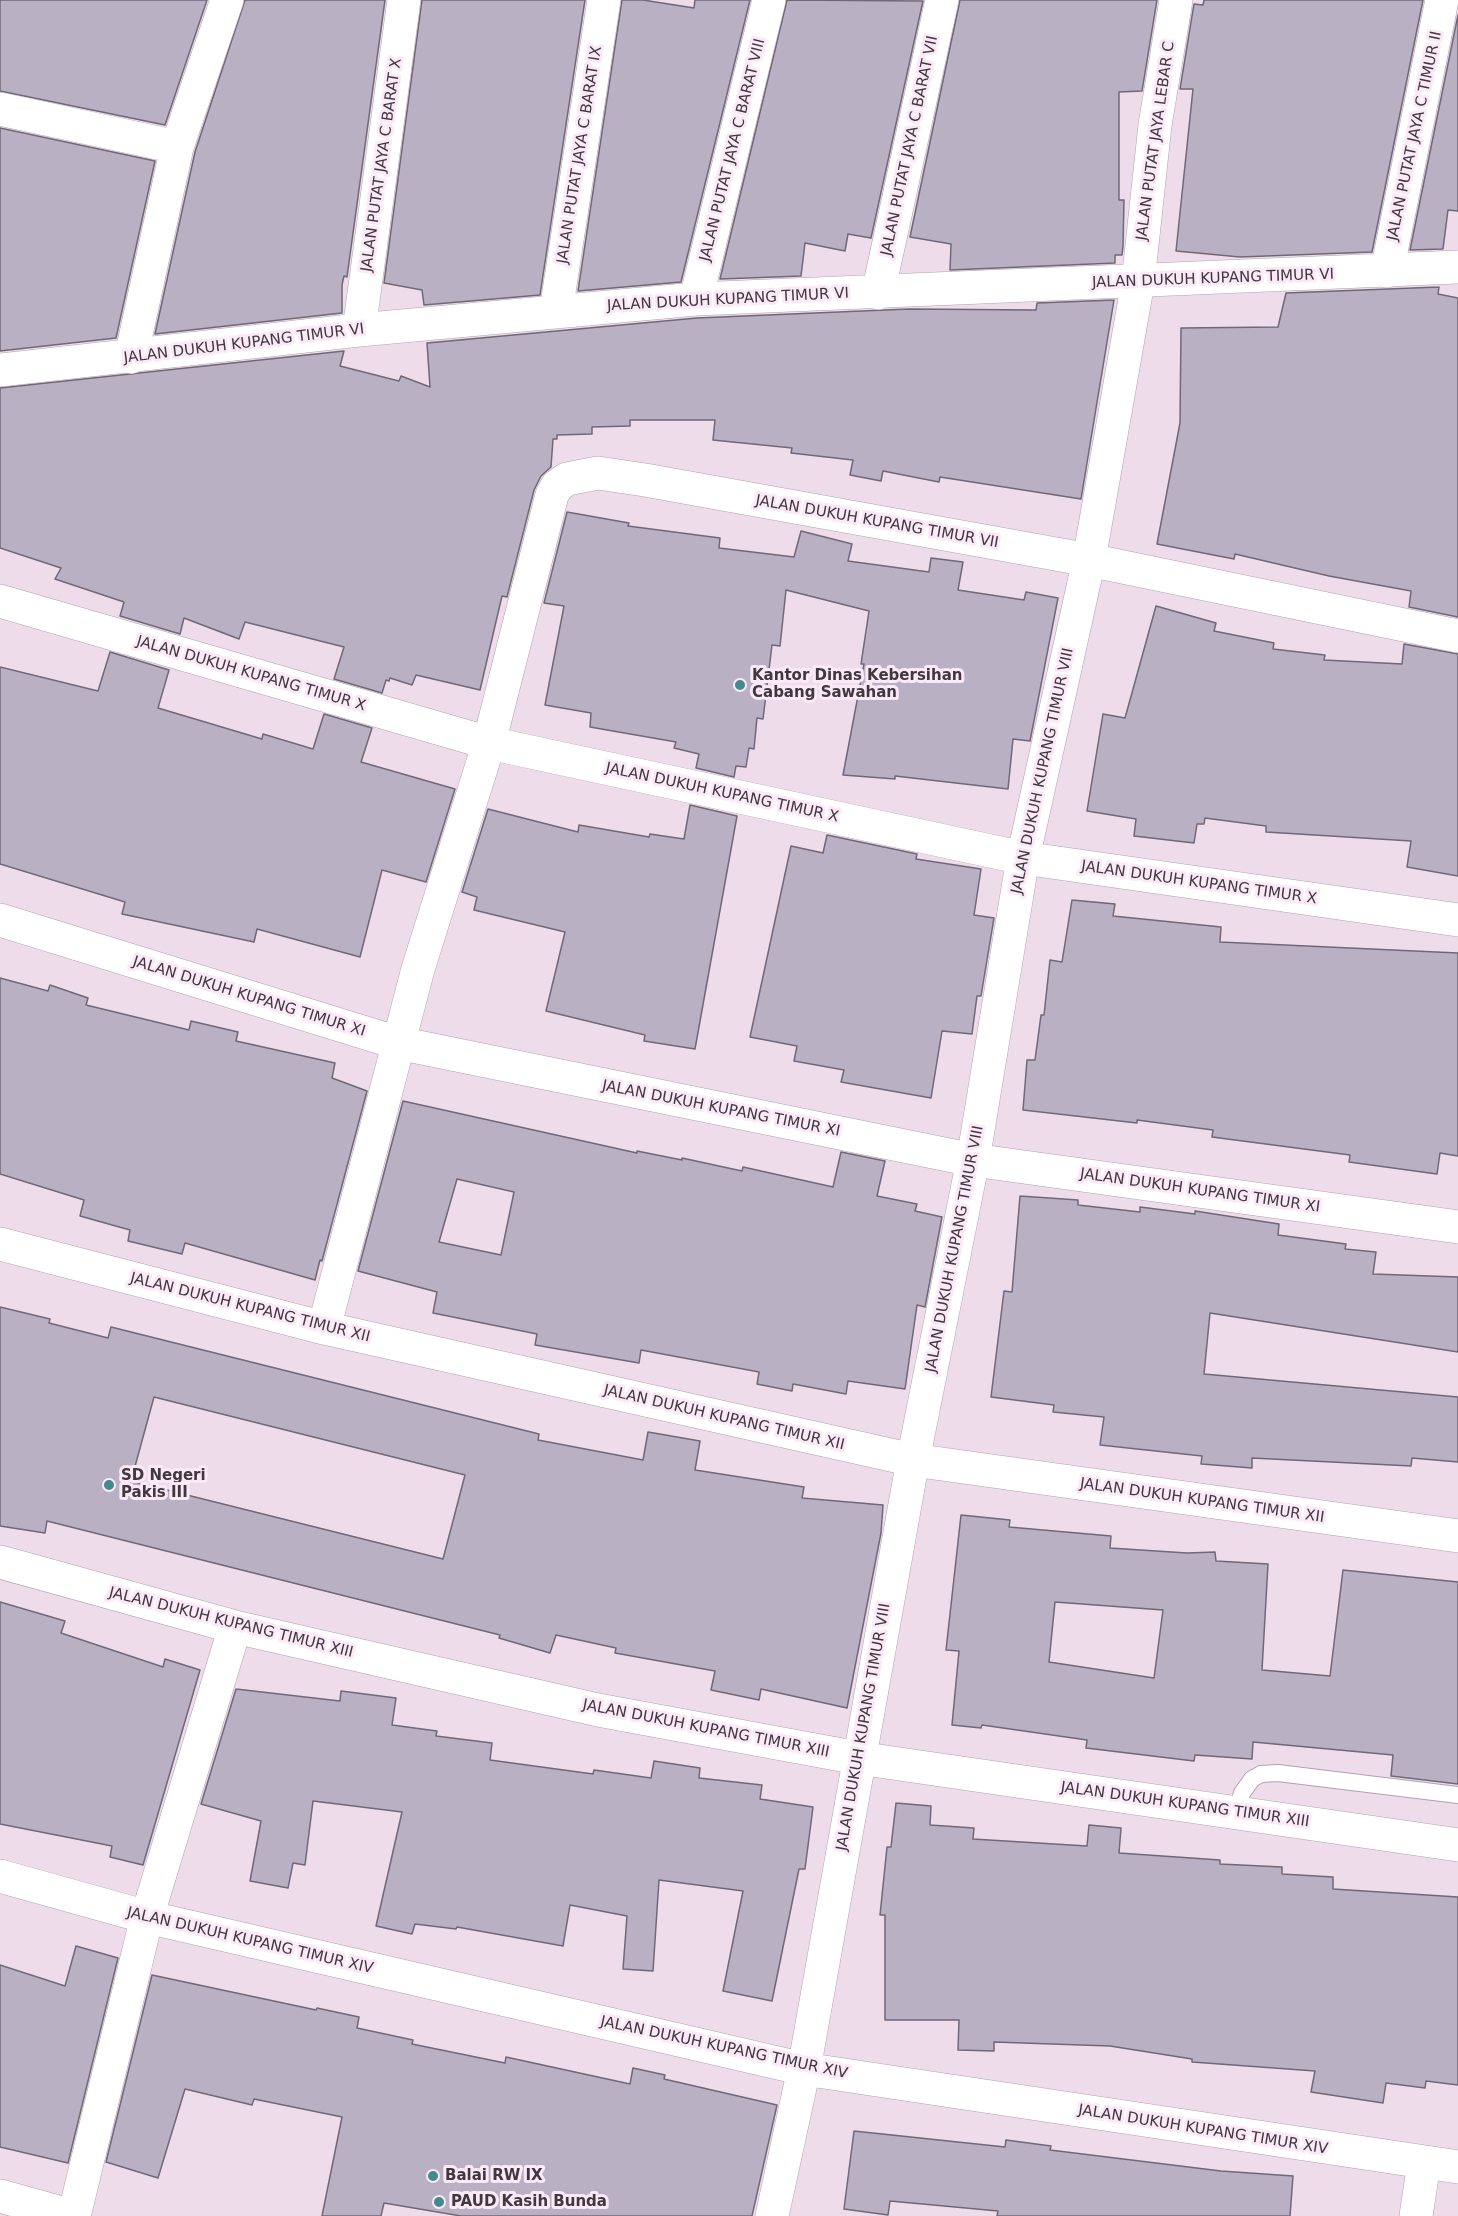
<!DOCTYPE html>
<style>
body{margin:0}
canvas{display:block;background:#eedcea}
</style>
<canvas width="1458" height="2216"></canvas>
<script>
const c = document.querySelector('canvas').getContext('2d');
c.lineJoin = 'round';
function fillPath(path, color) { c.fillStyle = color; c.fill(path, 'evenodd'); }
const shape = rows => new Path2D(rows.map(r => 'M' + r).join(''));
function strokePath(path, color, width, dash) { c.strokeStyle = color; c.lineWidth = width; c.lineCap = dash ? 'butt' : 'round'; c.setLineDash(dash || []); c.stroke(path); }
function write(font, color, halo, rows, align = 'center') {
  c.font = font + ' "DejaVu Sans",sans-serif'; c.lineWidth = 6; c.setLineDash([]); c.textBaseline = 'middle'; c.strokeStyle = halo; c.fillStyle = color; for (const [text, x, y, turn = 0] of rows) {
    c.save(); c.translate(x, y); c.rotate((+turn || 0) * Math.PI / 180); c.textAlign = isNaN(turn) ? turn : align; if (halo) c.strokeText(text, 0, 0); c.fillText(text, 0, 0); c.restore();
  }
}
const building = shape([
 [0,0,207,0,165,125,0,91,0,0],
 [245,0,385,0,347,277,344,276,342,285,342,313,155,334,195,152,245,0],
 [422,0,585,0,540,295,424,305,422,290,384,283,422,0],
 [622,0,643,0,694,8,695,0,750,0,681,282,578,291,622,0],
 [787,0,923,1,871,238,848,234,845,251,805,243,801,276,720,279,787,0],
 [960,0,1157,0,1142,91,1119,92,1119,200,1124,200,1123,246,1122,255,1115,255,1115,263,950,270,951,244,910,237,960,0],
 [1204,0,1423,0,1372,252,1240,257,1176,251,1193,89,1180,89,1194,4,1203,5,1204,0],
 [1458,15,1458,211,1448,210,1443,249,1410,250,1458,15],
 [0,128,155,161,116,338,0,351,0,128],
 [1439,287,1438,294,1458,298,1458,617,1409,607,1411,591,1329,576,1235,554,1234,559,1157,544,1180,423,1181,328,1278,327,1286,293,1439,287],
 [1114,300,1081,499,940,477,939,482,883,471,881,481,850,475,853,460,791,453,792,448,713,440,715,420,630,420,630,426,592,427,592,434,557,435,557,439,553,439,551,467,541,476,534,490,507,597,502,596,480,690,416,675,412,685,390,678,389,681,386,680,382,693,334,679,344,647,245,622,239,639,184,618,180,634,120,616,124,602,55,579,61,568,0,548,0,388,344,351,340,366,399,381,401,376,430,387,427,343,697,318,909,309,1036,310,1037,303,1114,300],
 [567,512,629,523,628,526,720,538,719,548,794,557,801,531,852,544,848,561,929,572,931,558,963,562,958,590,1024,600,1026,592,1058,598,1030,741,1013,739,1008,789,895,776,895,779,843,775,864,664,861,664,869,611,786,590,780,646,772,645,763,719,757,718,754,749,749,748,746,767,736,766,734,777,696,768,699,754,674,748,676,742,590,727,591,713,545,705,564,606,544,603,567,512],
 [1156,606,1216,623,1214,631,1274,643,1273,649,1325,655,1324,660,1402,664,1404,644,1458,654,1458,876,1407,867,1411,841,1266,832,1266,826,1205,818,1204,824,1197,824,1194,843,1134,836,1136,819,1087,811,1103,714,1125,718,1156,606],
 [110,652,169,670,158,708,262,739,263,734,313,749,324,714,372,728,361,762,455,789,426,882,382,870,360,957,257,929,254,942,122,914,125,902,0,864,0,667,98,691,110,652],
 [690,805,737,816,695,1049,644,1041,645,1035,546,1011,565,932,474,910,477,897,462,892,488,809,578,832,579,825,649,837,650,834,684,839,690,805],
 [827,835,917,854,916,859,981,869,974,915,994,918,981,996,977,996,972,1034,942,1031,931,1098,841,1082,844,1070,794,1061,797,1046,750,1037,791,846,823,853,827,835],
 [1072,900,1115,904,1113,916,1221,927,1220,942,1458,953,1458,1156,1440,1153,1437,1174,1349,1162,1350,1155,1212,1137,1213,1130,1137,1120,1137,1123,1023,1110,1027,1060,1035,1060,1041,1015,1044,1015,1050,960,1062,962,1072,900],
 [0,978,48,991,50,985,88,998,86,1005,189,1030,191,1021,238,1032,236,1041,335,1063,332,1078,367,1091,322,1261,320,1260,315,1280,185,1243,182,1254,128,1241,130,1230,80,1216,84,1200,0,1174,0,978],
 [403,1101,637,1153,637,1151,682,1160,682,1158,742,1171,743,1167,833,1187,841,1152,885,1161,877,1196,917,1204,915,1211,942,1217,925,1307,917,1305,905,1389,848,1381,846,1394,793,1384,792,1391,757,1384,759,1372,641,1350,639,1363,535,1345,537,1334,433,1313,437,1292,358,1271,403,1101],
 [457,1179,514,1192,501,1255,439,1242,457,1179],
 [1020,1196,1078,1200,1078,1205,1140,1212,1140,1207,1195,1214,1195,1211,1279,1224,1278,1235,1346,1244,1345,1249,1376,1252,1373,1274,1458,1277,1458,1352,1210,1313,1204,1374,1458,1397,1458,1462,1412,1458,1411,1466,1252,1458,1252,1468,1201,1464,1202,1456,1100,1445,1104,1417,1053,1412,1054,1405,991,1397,1004,1291,1012,1292,1020,1196],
 [0,1307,50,1319,49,1323,108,1338,111,1327,539,1434,538,1440,643,1460,648,1432,700,1441,695,1470,804,1487,802,1498,883,1505,881,1533,847,1708,761,1689,759,1700,711,1690,715,1671,615,1653,616,1648,556,1635,550,1653,499,1638,500,1635,47,1521,45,1533,0,1526,0,1307],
 [154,1397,465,1475,443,1559,131,1481,154,1397],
 [961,1515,1010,1520,1009,1527,1111,1536,1110,1548,1187,1553,1215,1552,1216,1561,1268,1564,1262,1670,1330,1676,1343,1570,1458,1582,1458,1784,1391,1776,1393,1755,1253,1742,1252,1759,1195,1755,1194,1761,1086,1748,1087,1740,982,1725,981,1728,952,1725,959,1651,946,1650,961,1515],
 [1055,1602,1163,1610,1154,1678,1049,1662,1055,1602],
 [0,1602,65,1621,61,1633,163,1667,165,1659,200,1670,143,1865,110,1857,112,1846,0,1824,0,1602],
 [236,1689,340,1701,341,1691,396,1698,392,1725,437,1731,436,1736,492,1743,490,1760,593,1774,594,1770,651,1778,654,1761,700,1768,699,1778,762,1785,760,1799,813,1807,805,1869,799,1869,772,2001,723,1991,743,1891,659,1880,653,1971,623,1969,627,1916,570,1905,563,1946,457,1927,456,1929,415,1924,412,1934,376,1926,402,1812,313,1801,305,1865,293,1863,288,1888,250,1881,261,1821,201,1804,236,1689],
 [896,1803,931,1806,930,1825,974,1828,973,1839,1087,1846,1089,1825,1121,1828,1119,1853,1220,1860,1220,1864,1282,1867,1282,1874,1333,1877,1333,1889,1458,1897,1458,2085,1426,2081,1425,2088,1386,2083,1383,2103,1311,2092,1315,2071,1192,2062,1192,2059,1110,2046,994,2042,994,2051,958,2050,959,2020,885,2020,885,1915,880,1915,887,1847,891,1847,896,1803],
 [76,1946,118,1958,68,2163,0,2147,0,1965,65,1986,76,1946],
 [152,1975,316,2010,317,2008,359,2017,357,2028,413,2040,412,2044,505,2063,506,2057,630,2084,633,2068,665,2075,664,2079,777,2105,752,2216,461,2216,384,2203,381,2216,322,2216,342,2117,254,2099,252,2105,185,2089,158,2178,106,2162,152,1975],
 [854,2131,1005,2147,1006,2140,1051,2146,1050,2150,1221,2171,1293,2176,1290,2216,997,2216,998,2211,890,2201,888,2215,844,2209,854,2131]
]);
const lane = shape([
 [1237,1811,1242,1793,1252,1779,1261,1774,1278,1773,1458,1795]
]);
const street = shape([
 [0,109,177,147],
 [1387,271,1442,0],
 [878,293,942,0],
 [696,299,769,0],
 [556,311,604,0],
 [359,330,404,0],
 [131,357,177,147,227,0],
 [0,370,359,330,696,299,1458,267],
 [0,920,398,1043,973,1160,1458,1227],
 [0,1244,324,1328,913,1460,1458,1536],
 [324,1328,418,969,489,743,552,495,557,486,567,479,598,473,645,480,1089,560,1458,636],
 [0,1562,235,1627,598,1710,858,1758,1458,1845],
 [0,1876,147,1917,804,2069,1458,2167],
 [0,2196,72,2216],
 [74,2216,147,1917,235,1627],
 [772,2216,804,2069,913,1460,973,1160,1023,858,1089,560,1138,282,1155,125,1176,0],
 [1416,2216,1424,2163]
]);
const secondary = shape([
 [0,601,489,743,1023,858,1458,920]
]);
const markers = [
 [740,685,6,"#428a90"],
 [109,1485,6,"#428a90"],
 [433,2176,6,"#428a90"],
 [439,2202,6,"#428a90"]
];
const streetNames = [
 ["JALAN PUTAT JAYA C TIMUR II",1415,136,-78],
 ["JALAN PUTAT JAYA LEBAR C",1156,141,-82],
 ["JALAN PUTAT JAYA C BARAT VII",910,146,-78],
 ["JALAN PUTAT JAYA C BARAT VIII",733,150,-76],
 ["JALAN PUTAT JAYA C BARAT IX",580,155,-81],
 ["JALAN PUTAT JAYA C BARAT X",382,165,-82],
 ["JALAN DUKUH KUPANG TIMUR VI",1213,279,-2],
 ["JALAN DUKUH KUPANG TIMUR VI",728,300,-3],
 ["JALAN DUKUH KUPANG TIMUR VI",244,344,-7],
 ["JALAN DUKUH KUPANG TIMUR VII",877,522,10],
 ["JALAN DUKUH KUPANG TIMUR X",251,674,16],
 ["JALAN DUKUH KUPANG TIMUR VIII",1043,771,-78],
 ["JALAN DUKUH KUPANG TIMUR X",722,793,12],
 ["JALAN DUKUH KUPANG TIMUR X",1199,883,8],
 ["JALAN DUKUH KUPANG TIMUR XI",249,997,17],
 ["JALAN DUKUH KUPANG TIMUR XI",721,1109,11],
 ["JALAN DUKUH KUPANG TIMUR XI",1200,1191,8],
 ["JALAN DUKUH KUPANG TIMUR VIII",955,1249,-79],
 ["JALAN DUKUH KUPANG TIMUR XII",250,1308,14],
 ["JALAN DUKUH KUPANG TIMUR XII",724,1418,13],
 ["JALAN DUKUH KUPANG TIMUR XII",1202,1501,8],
 ["JALAN DUKUH KUPANG TIMUR XIII",231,1623,14],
 ["JALAN DUKUH KUPANG TIMUR VIII",864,1727,-80],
 ["JALAN DUKUH KUPANG TIMUR XIII",706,1729,11],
 ["JALAN DUKUH KUPANG TIMUR XIII",1185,1805,8],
 ["JALAN DUKUH KUPANG TIMUR XIV",250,1941,13],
 ["JALAN DUKUH KUPANG TIMUR XIV",724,2048,12],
 ["JALAN DUKUH KUPANG TIMUR XIV",1203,2130,9]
];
const poiNames = [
 ["Kantor Dinas Kebersihan",752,676],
 ["Cabang Sawahan",752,693],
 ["SD Negeri",121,1476],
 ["Pakis III",121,1493],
 ["Balai RW IX",445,2176],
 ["PAUD Kasih Bunda",451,2202]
];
fillPath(building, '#b9b1c3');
strokePath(building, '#706878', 1.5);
strokePath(lane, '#b2a1af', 18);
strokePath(street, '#b2a1af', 34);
strokePath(secondary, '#b2a1af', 34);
strokePath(lane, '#fff', 16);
strokePath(street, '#fff', 33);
strokePath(secondary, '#fff', 33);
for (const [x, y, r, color] of markers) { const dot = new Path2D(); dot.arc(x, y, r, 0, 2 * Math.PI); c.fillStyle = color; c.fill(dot); strokePath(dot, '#fbe9f8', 2); }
write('15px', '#3f383e', '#fbe9f8', streetNames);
write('bold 15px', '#3f383e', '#fbe9f8', poiNames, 'left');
</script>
